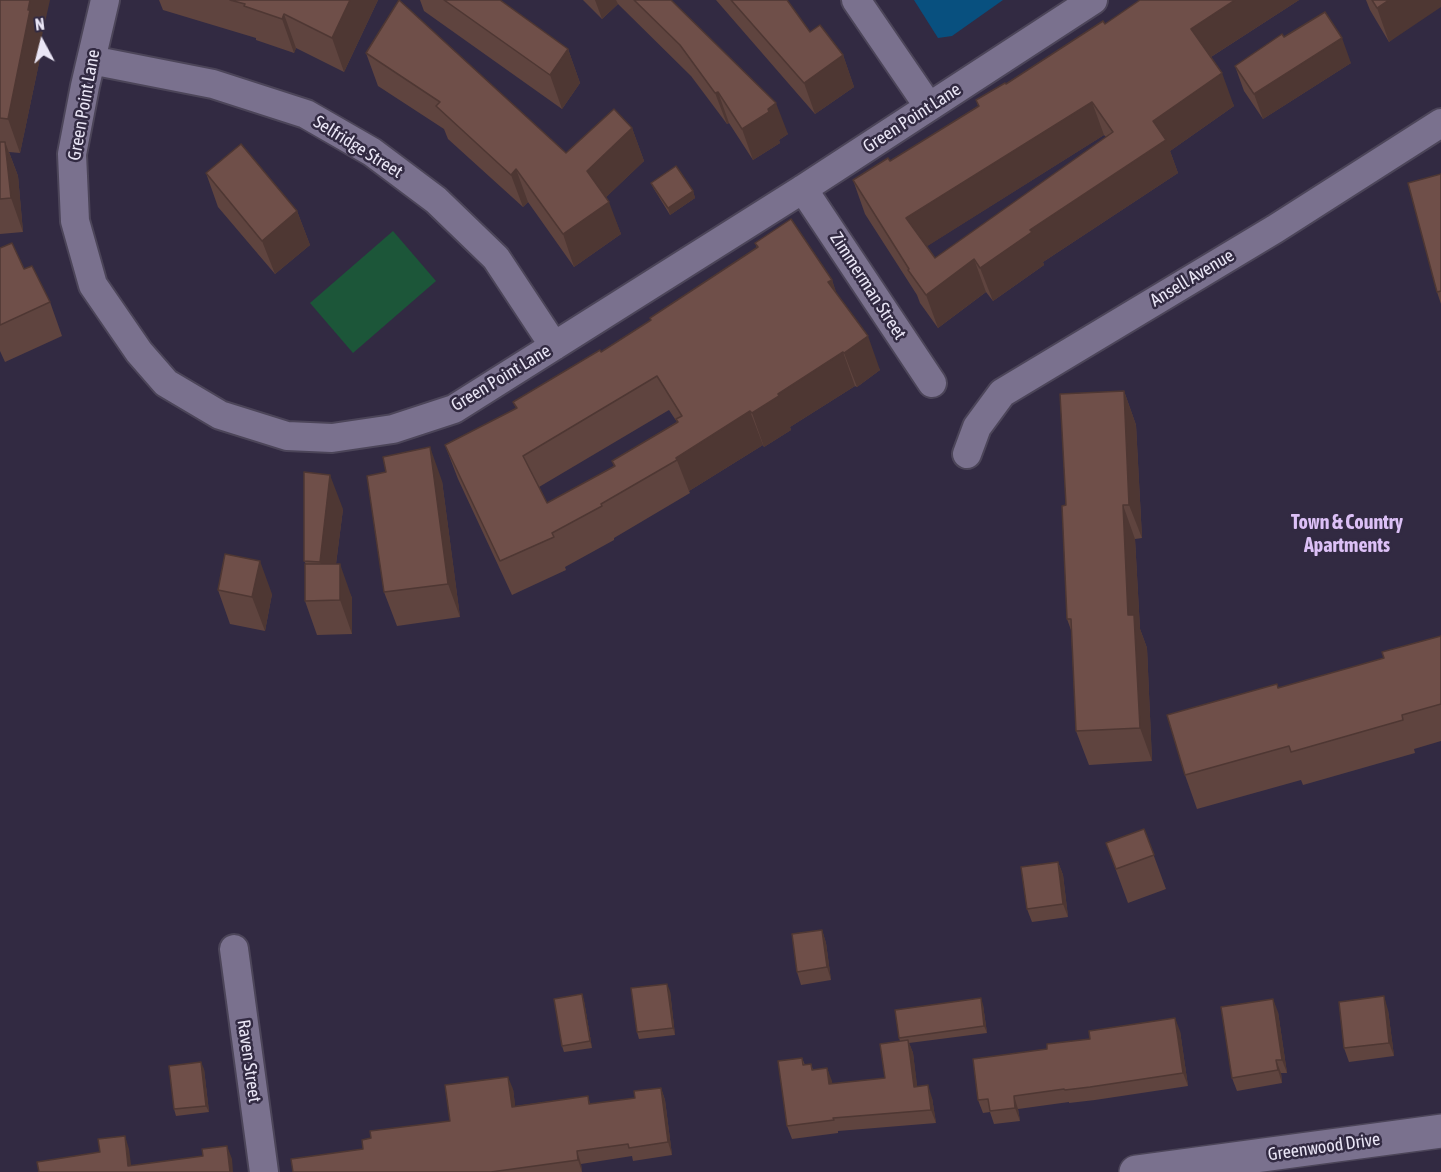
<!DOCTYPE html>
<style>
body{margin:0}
#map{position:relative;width:1441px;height:1172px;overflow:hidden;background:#322a42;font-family:"Asap Condensed",sans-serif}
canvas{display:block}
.north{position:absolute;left:12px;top:12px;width:60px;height:60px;-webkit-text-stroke:4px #322a42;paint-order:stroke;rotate:353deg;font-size:16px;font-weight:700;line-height:24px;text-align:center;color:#eae6f6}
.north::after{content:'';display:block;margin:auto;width:21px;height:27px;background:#eae6f6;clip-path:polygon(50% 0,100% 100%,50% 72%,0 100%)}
</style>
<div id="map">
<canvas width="1441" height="1172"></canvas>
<div class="north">N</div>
</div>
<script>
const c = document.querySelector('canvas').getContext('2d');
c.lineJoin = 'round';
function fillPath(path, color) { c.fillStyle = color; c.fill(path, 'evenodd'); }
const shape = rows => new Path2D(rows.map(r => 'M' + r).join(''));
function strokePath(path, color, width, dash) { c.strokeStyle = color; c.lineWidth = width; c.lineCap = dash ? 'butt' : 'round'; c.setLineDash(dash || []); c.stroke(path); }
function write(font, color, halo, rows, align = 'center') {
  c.font = font + ' "Asap Condensed",sans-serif'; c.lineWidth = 5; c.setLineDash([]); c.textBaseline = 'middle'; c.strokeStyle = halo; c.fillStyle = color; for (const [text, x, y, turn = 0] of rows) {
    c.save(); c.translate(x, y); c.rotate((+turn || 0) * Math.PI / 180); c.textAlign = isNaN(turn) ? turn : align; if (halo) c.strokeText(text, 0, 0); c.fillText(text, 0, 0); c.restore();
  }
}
const green = shape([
 [393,231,436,281,353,353,310,303]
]);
const water = shape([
 [914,0,1003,0,952,36,938,38]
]);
const minor = shape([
 [105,0,85,86,72,154,75,221,93,285,139,352,166,383,220,415,287,436,332,438,393,429,454,409,803,189,1093,0],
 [856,0,929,107],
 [91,60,213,84,306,114,372,152,436,200,496,258,554,346],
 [803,189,932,383],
 [967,454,977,427,1002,393,1275,229,1441,123],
 [234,949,264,1172]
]);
const tertiary = shape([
 [1136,1172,1441,1131]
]);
const wall = shape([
 [0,0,41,40,43,44,20,153,9,152,18,176,23,232,0,234],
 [159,0,378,0,344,72,296,48,294,53,256,40,256,38,163,10],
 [420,0,500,0,568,49,580,83,562,109,424,11],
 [583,0,671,0,788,134,779,140,780,143,753,160,729,123,727,124,691,76,618,4,602,19],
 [716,0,787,0,810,32,843,55,854,87,815,114],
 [1140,0,1299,0,1211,57,1234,106,1170,151,1178,173,1043,262,1044,265,993,301,986,292,938,328,920,303,917,295,865,214,853,180,890,161,978,106,976,100,1006,84,1105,24],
 [1104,135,1106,137,935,258,927,246],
 [1366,0,1441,0,1389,42,1370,10],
 [1284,37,1351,63,1263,119,1244,91,1235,66],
 [366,53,566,153,632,128,644,161,606,197,621,234,574,267,528,202,523,207,448,139,444,129,378,86],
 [206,173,297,211,310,245,275,274,218,207],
 [1441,174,1441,304,1437,292],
 [651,183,693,191,695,198,670,215,654,189],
 [755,243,832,280,836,293,880,370,857,387,855,386,790,427,791,430,764,447,763,445,689,491,690,493,614,538,614,540,565,567,566,570,512,595,458,479,445,445,516,408,513,402,601,352,651,320,757,248],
 [669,410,677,422,612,461,614,466,547,503,539,487],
 [0,248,24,269,50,302,62,336,5,362,0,351],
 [1124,391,1136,425,1142,538,1135,539,1140,629,1147,648,1152,761,1089,765,1076,731,1071,630,1067,619,1066,505],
 [442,481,460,617,397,626,384,592],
 [343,509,336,564,352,598,352,634,317,635,305,601,306,564,304,561],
 [218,590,272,594,265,631,230,624],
 [1441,636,1441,741,1414,749,1415,753,1303,785,1301,780,1197,809,1185,775,1278,688,1384,658],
 [1144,829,1166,889,1128,903,1106,843],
 [1058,862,1063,875,1068,917,1032,922,1027,909],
 [822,930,826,943,831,980,801,985,797,972],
 [670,991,675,1035,639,1039,637,1032],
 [582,994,584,1001,592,1048,564,1052,562,1046],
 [983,1005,987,1033,909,1043,913,1053,917,1087,932,1098,936,1123,838,1131,838,1133,792,1139,787,1126,802,1058,805,1065,811,1064,813,1070,827,1068,832,1084,885,1078,900,1041,899,1038],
 [1388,1010,1394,1056,1349,1062,1344,1048],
 [1278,1012,1287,1073,1281,1073,1282,1083,1237,1091,1232,1078],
 [1180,1031,1188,1086,1095,1100,1069,1103,1069,1102,1018,1109,1020,1121,994,1124,990,1112,983,1113,978,1100],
 [204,1069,209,1112,176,1116,174,1109],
 [661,1088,665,1100,672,1155,633,1161,632,1156,581,1164,582,1172,293,1172,363,1149,371,1138,450,1121,513,1089,515,1106,588,1096,590,1104,635,1098]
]);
const shadedWall = shape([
 [30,0,50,0,41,40,43,44,20,153,8,119],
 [350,0,378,0,344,72,332,38],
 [595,0,616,0,618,4,602,19],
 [1235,0,1299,0,1203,62,1191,29],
 [1389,0,1441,0,1441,7,1389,42,1377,8],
 [284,14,296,48,294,53,282,19],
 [1342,38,1351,63,1263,119,1254,94],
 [568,49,580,83,562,109,550,75],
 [843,55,854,87,815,114,804,83],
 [1222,73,1234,106,1170,151,1178,173,1043,262,1044,265,993,301,980,268,1030,230,1153,121],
 [718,92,729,123,727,124,715,93],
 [1092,102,1104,135,918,252,906,218],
 [776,103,788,134,779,140,780,143,753,160,742,129],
 [632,128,644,161,599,204,587,171],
 [5,142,18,176,23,232,11,198],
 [516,169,528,202,523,207,511,175],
 [693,191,695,198,670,215,668,208],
 [609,202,621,234,574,267,563,234],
 [297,211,310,245,275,274,262,241],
 [974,259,986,292,938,328,926,295],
 [832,280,844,314,828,282],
 [868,336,880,370,857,387,844,353],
 [843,352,855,386,790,427,791,430,764,447,752,413,778,394],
 [1124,391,1136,425,1142,538,1129,505],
 [750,411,763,445,689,491,676,458],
 [430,447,442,481,460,617,448,584],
 [330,475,343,509,332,595,320,562],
 [1123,505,1135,539,1140,629,1147,648,1152,761,1140,728,1128,615],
 [260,561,272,594,265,631,252,597],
 [340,564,352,598,352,634,340,600],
 [1058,862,1063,875,1068,917,1063,904],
 [822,930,826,943,831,980,827,967],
 [667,984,670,991,675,1035,673,1028],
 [582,994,584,1001,592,1048,590,1041],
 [1384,996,1388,1010,1394,1056,1389,1043],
 [981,998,983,1005,987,1033,984,1026],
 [1273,999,1278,1012,1287,1073,1282,1060],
 [1175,1018,1180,1031,1188,1086,1183,1073],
 [908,1040,913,1053,919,1100,914,1087],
 [1276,1060,1281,1073,1282,1083,1278,1070],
 [201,1062,204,1069,209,1112,206,1106],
 [827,1068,832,1081,834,1097,829,1084],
 [508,1077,513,1089,517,1119,512,1107],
 [928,1085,932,1098,936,1123,931,1110],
 [661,1088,665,1100,672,1155,668,1142],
 [1014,1096,1018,1109,1020,1121,1015,1108],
 [125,1136,129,1149,132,1172,128,1166],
 [227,1146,232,1159,233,1172,230,1172],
 [577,1151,581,1164,582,1172,578,1160]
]);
const building = shape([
 [0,0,30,0,28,10,30,10,8,119,0,118,0,0],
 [230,0,350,0,332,38,284,14,282,19,244,6,245,4,230,0],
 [399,0,566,153,614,109,632,128,587,171,609,202,563,234,516,169,511,175,436,106,440,102,366,53,399,0],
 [444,0,500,0,568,49,550,75,444,0],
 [634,0,671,0,776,103,768,109,769,112,742,129,718,92,715,93,680,45,634,0],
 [731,0,787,0,810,32,820,25,843,55,804,83,731,0],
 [1140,0,1235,0,1191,29,1222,73,1153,121,1166,140,1030,230,1032,232,980,268,974,259,926,295,908,270,909,269,853,180,888,158,890,161,979,106,976,100,1005,83,1006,84,1103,21,1105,24,1140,0],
 [1092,102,1113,132,935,258,906,218,1092,102],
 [1372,0,1389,0,1377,8,1372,0],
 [1325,12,1342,38,1254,94,1235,66,1282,34,1284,37,1325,12],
 [0,142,5,142,11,198,0,199,0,142],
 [241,144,297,211,262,241,206,173,241,144],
 [676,166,693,191,668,208,651,183,676,166],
 [1441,174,1441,291,1437,292,1408,183,1441,174],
 [791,219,832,280,828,282,868,336,844,353,843,352,778,394,779,396,752,413,750,411,676,458,677,460,601,504,602,506,552,533,554,537,500,561,445,445,517,408,513,402,600,350,601,352,651,320,650,318,758,247,755,243,791,219],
 [657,376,682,416,676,419,678,422,612,461,615,466,547,503,523,456,657,376],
 [12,243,24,269,32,266,50,302,0,325,0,248,12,243],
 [1124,391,1129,505,1123,505,1128,615,1134,615,1140,728,1076,731,1071,619,1067,619,1062,506,1066,505,1060,394,1124,391],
 [430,447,448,584,384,592,367,476,386,472,383,457,430,447],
 [304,472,330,475,320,562,304,561,304,472],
 [225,554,260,561,252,597,218,590,225,554],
 [305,564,340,564,340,600,305,601,305,564],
 [1441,636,1441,704,1402,715,1403,720,1291,752,1289,746,1185,775,1167,715,1277,684,1278,688,1384,658,1382,652,1441,636],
 [1144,829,1154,855,1116,869,1106,843,1144,829],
 [1058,862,1063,904,1027,909,1021,867,1058,862],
 [822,930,827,967,797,972,792,934,822,930],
 [667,984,673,1028,637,1032,631,988,667,984],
 [582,994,590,1041,562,1046,554,999,582,994],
 [1384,996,1389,1043,1344,1048,1339,1002,1384,996],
 [981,998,984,1026,899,1038,895,1010,981,998],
 [1273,999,1282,1060,1276,1060,1278,1070,1232,1078,1221,1007,1273,999],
 [1175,1018,1183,1073,1090,1087,1065,1090,1064,1089,1014,1096,1015,1108,990,1111,988,1099,978,1100,973,1059,1047,1049,1047,1044,1090,1039,1089,1031,1175,1018],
 [908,1040,914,1087,928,1085,931,1110,833,1118,834,1120,787,1126,778,1061,802,1058,803,1065,811,1064,812,1070,827,1068,829,1084,885,1078,880,1044,908,1040],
 [201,1062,206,1106,174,1109,169,1066,201,1062],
 [508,1077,512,1107,588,1096,589,1104,635,1098,634,1091,661,1088,668,1142,629,1148,628,1144,577,1151,578,1160,491,1172,293,1172,291,1159,363,1149,362,1140,371,1138,370,1131,450,1121,445,1085,508,1077],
 [125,1136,128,1166,203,1156,202,1149,227,1146,230,1172,39,1172,37,1162,100,1152,98,1139,125,1136]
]);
const streetNames = [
 ["Green Point Lane",84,105,-80],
 ["Green Point Lane",912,118,-33],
 ["Selfridge Street",358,147,32],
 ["Ansell Avenue",1192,278,-31],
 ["Zimmerman Street",868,286,57],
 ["Green Point Lane",501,378,-31],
 ["Raven Street",249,1061,82],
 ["Greenwood Drive",1324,1147,-8]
];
const neighbourhoodNames = [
 ["Town & Country",1347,523],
 ["Apartments",1347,546]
];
fillPath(green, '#1c5639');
fillPath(water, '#08507f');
strokePath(minor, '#4c4559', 32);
strokePath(tertiary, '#4c4559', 36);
strokePath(minor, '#7a718e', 28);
strokePath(tertiary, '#7a718e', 33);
fillPath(wall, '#5f443f');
fillPath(shadedWall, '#4e3733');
fillPath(building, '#6f4f49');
strokePath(building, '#4e3733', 1.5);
write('18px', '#eae6f6', '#322a42', streetNames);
write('bold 20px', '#dcc0f6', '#322a42', neighbourhoodNames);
</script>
